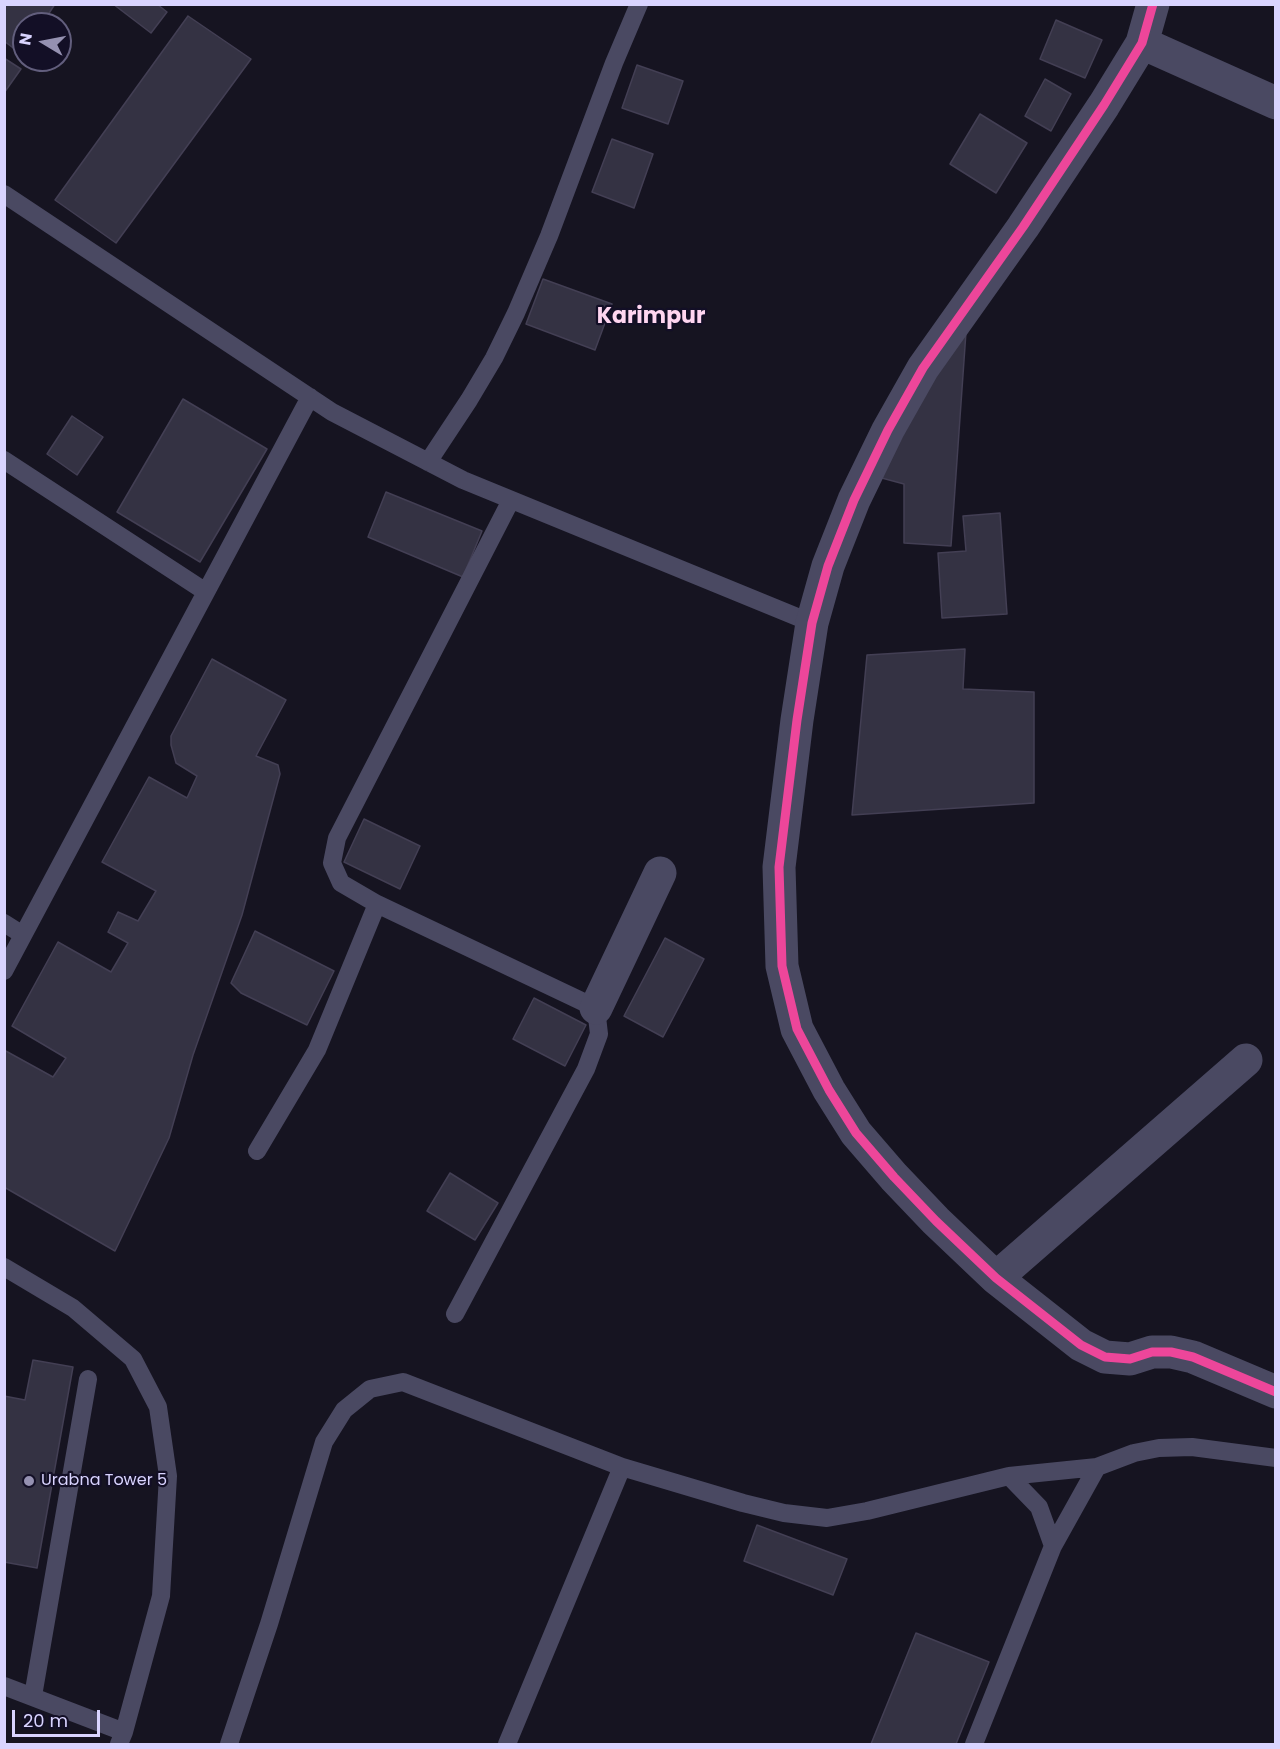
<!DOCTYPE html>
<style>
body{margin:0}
#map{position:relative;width:1280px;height:1749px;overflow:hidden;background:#161421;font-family:Poppins,sans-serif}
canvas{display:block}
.frame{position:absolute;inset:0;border:6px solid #d9d4ff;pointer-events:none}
.north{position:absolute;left:12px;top:12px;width:60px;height:60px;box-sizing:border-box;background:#130f26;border:2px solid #625e7d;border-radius:50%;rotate:280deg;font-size:16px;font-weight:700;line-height:24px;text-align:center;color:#d9d4ff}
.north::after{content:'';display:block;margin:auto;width:21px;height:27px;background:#9591b1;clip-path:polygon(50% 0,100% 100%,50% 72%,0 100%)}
.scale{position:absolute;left:12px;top:1710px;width:88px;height:27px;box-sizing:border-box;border:3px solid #d9d4ff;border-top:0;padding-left:8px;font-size:18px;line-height:21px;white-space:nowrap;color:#d9d4ff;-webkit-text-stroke:4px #130f26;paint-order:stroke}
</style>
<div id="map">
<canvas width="1280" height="1749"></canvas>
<div class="frame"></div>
<div class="north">N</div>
<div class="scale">20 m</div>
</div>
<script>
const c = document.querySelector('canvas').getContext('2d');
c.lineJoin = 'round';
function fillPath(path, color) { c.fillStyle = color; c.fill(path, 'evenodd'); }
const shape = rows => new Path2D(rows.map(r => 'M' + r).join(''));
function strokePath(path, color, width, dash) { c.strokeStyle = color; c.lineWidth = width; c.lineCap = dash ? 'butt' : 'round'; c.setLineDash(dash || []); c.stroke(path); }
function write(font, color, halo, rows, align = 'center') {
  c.font = font + ' Poppins,sans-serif'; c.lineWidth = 4.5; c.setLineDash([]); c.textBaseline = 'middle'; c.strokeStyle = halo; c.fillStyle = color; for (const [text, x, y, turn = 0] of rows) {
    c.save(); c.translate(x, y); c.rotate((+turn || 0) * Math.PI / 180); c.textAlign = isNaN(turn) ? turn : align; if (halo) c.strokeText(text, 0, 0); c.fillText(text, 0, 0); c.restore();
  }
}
const building = shape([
 [4,4,55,4,42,24,24,24,24,50,21,54,4,41,4,4],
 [113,4,157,4,167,12,151,33,113,4],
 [188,16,251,59,116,243,55,200,188,16],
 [1056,20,1102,40,1085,78,1040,59,1056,20],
 [4,58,21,69,4,93,4,58],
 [637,65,683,81,668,124,622,108,637,65],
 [1045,79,1071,94,1051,131,1025,116,1045,79],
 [980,114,1027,143,996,193,950,164,980,114],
 [612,139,653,154,634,208,592,192,612,139],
 [543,279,612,304,595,350,526,324,543,279],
 [954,331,966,332,951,546,904,543,904,484,878,477,954,331],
 [183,399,267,449,200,562,117,512,183,399],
 [72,416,103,437,77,475,47,454,72,416],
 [386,492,482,531,463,577,368,537,386,492],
 [1000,513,1007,614,942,618,938,553,966,551,963,516,1000,513],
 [965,649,963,689,1034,692,1034,803,852,815,867,655,965,649],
 [212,659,286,700,256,756,278,765,280,774,242,915,193,1055,169,1138,115,1251,4,1187,4,1050,53,1077,66,1058,12,1026,58,942,111,972,128,943,108,932,118,912,138,921,156,891,102,862,149,777,187,798,197,776,176,763,171,745,171,736,212,659],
 [364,819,420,846,400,889,344,862,364,819],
 [255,931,334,971,307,1025,241,993,231,983,255,931],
 [665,938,704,959,663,1037,624,1016,665,938],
 [534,998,586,1025,565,1066,513,1039,534,998],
 [450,1173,498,1203,475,1240,427,1211,450,1173],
 [33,1360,73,1367,37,1568,4,1562,4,1396,25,1400,33,1360],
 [757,1525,847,1559,833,1595,744,1561,757,1525],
 [916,1633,989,1662,956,1744,871,1744,916,1633]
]);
const lane = shape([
 [4,194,332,412,463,480,812,623],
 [4,460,206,592],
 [428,462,469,400,494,358,516,313,549,236,614,63,639,4],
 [4,923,23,935],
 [4,971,310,397],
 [257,1151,317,1050,377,904],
 [4,1267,73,1308,133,1359,158,1407,168,1476,161,1596,124,1732,119,1744],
 [455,1314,586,1069,599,1034,596,1008,377,904,341,883,332,863,337,838,511,500],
 [1009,1476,1097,1467,1134,1453,1159,1448,1192,1447,1276,1458],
 [1053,1546,1097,1467],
 [4,1686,124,1732],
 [33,1696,88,1379],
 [229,1744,269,1624,324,1442,344,1410,370,1389,403,1382,622,1467,743,1503,784,1513,827,1518,867,1511,1009,1476,1039,1507,1053,1546,974,1744],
 [507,1744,622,1467]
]);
const street = shape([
 [1153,4,1142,43,1104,105,1023,227,923,368,888,430,854,500,828,566,812,623,797,720,779,867,782,966,797,1029,829,1090,856,1133,894,1177,936,1221,996,1278,1081,1345,1105,1357,1130,1359,1152,1352,1171,1352,1193,1357,1276,1392],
 [1142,43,1276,103],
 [596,1008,660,873],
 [996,1278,1246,1060]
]);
const cycleway = shape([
 [1153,4,1142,43,1104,105,1023,227,923,368,888,430,854,500,828,566,812,623,797,720,779,867,782,966,797,1029,829,1090,856,1133,894,1177,936,1221,996,1278,1081,1345,1105,1357,1130,1359,1152,1352,1171,1352,1193,1357,1276,1392]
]);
const markers = [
 [29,1481,6,"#9591b1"]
];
const poiNames = [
 ["Urabna Tower 5",41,1481]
];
const districtNames = [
 ["Karimpur",651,317]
];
fillPath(building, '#343243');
strokePath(building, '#433f54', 1.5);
strokePath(lane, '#4a4962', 18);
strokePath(street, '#4a4962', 33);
strokePath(cycleway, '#ed469a', 9);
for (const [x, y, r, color] of markers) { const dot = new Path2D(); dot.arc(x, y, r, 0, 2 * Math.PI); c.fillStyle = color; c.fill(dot); strokePath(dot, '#130f26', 2); }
write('16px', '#d9d4ff', '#130f26', poiNames, 'left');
write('bold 22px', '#ffd6f0', '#130f26', districtNames);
</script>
